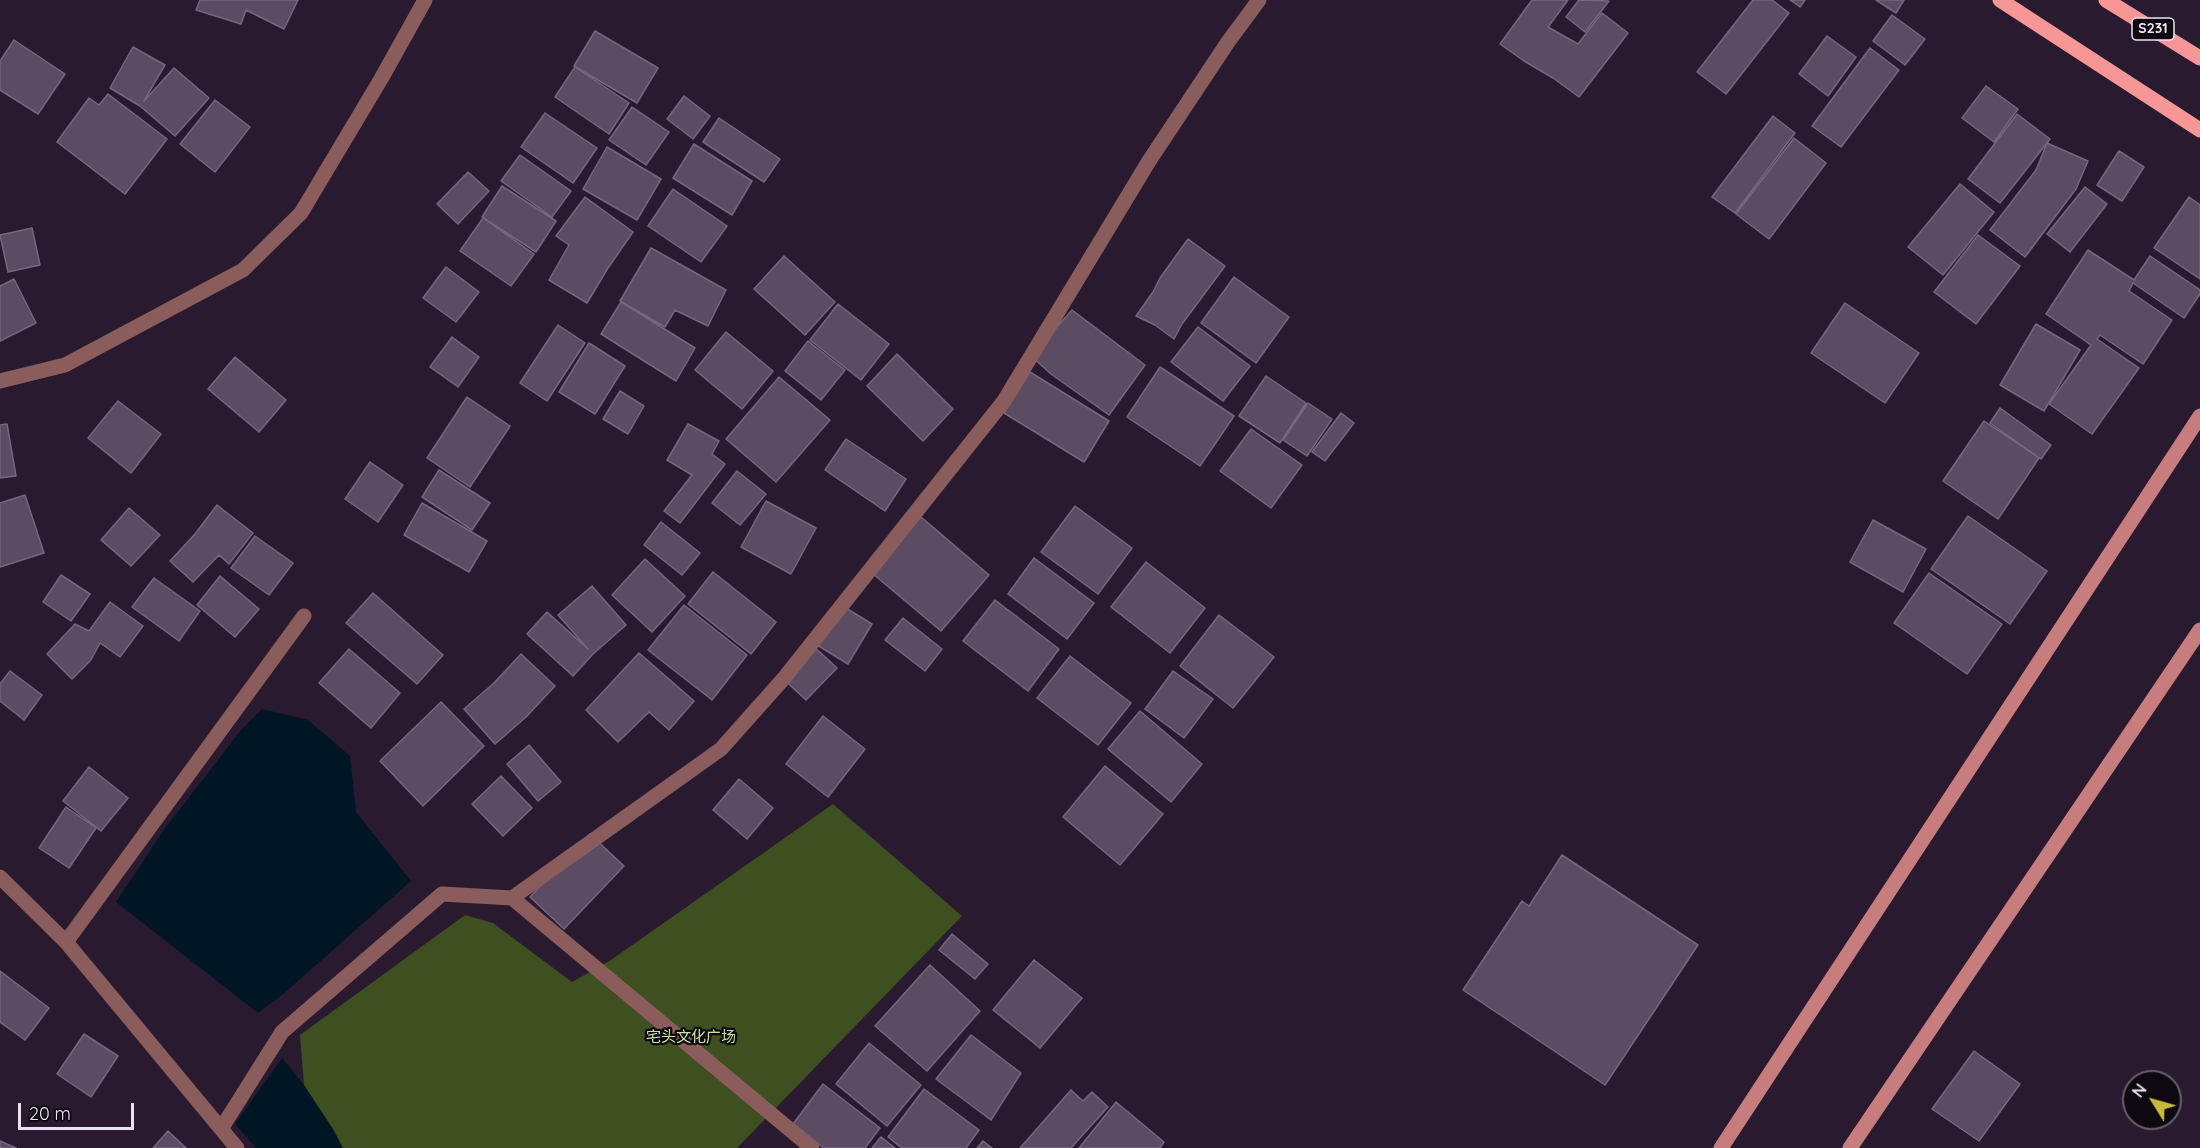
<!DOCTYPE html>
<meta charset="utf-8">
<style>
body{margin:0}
#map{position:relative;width:2200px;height:1148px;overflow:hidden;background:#291a30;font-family:Quicksand,sans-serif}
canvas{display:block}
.north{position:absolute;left:2122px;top:1070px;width:60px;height:60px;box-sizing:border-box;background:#0e0811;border:2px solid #67606b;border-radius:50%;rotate:307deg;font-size:16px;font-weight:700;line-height:24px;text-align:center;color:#ece3f2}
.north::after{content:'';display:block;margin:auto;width:21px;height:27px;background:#c5bc3d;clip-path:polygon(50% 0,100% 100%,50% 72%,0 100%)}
.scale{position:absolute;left:18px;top:1103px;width:116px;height:27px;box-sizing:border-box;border:3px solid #ece3f2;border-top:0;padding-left:8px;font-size:18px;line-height:21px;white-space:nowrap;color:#ece3f2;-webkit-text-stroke:4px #0e0811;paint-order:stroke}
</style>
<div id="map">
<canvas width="2200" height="1148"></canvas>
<div class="north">N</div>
<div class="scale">20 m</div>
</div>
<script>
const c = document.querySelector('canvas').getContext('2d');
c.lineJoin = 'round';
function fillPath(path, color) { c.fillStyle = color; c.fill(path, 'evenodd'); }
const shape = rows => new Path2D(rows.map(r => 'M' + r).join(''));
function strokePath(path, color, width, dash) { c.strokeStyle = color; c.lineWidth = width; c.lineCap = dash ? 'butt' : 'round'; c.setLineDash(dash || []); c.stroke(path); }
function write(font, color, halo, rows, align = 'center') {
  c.font = font + ' Quicksand,"Noto Sans SC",sans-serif'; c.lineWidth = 4.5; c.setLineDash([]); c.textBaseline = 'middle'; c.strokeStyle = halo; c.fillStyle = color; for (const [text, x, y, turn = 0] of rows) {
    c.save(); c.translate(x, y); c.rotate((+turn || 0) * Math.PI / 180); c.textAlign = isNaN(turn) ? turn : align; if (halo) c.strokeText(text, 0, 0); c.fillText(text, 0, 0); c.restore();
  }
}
const green = shape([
 [833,804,962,916,737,1148,342,1148,304,1085,300,1035,465,915,493,923,572,982,611,960]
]);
const water = shape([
 [262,709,308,720,350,756,356,812,411,881,282,995,258,1013,116,902,163,831,241,730],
 [282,1058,304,1085,333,1129,343,1148,256,1148,235,1124]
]);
const building = shape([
 [200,0,298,0,284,29,246,10,241,24,196,10,200,0],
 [1532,0,1568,0,1548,27,1578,44,1602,13,1628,33,1579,97,1553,78,1524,61,1500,44,1532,0],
 [1579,0,1609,1,1585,32,1566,17,1579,0],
 [1753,0,1772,0,1789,13,1726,94,1697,72,1753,0],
 [1790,0,1805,0,1800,7,1790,0],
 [1876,0,1904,0,1896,13,1876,0],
 [1892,15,1925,39,1905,65,1873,41,1892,15],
 [595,31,658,68,637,103,574,66,595,31],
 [1827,36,1856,57,1828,96,1799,74,1827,36],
 [14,40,65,74,38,114,0,90,0,61,14,40],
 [133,47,165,65,144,101,174,68,209,98,175,136,140,106,110,88,133,47],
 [1870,48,1899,70,1841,147,1812,126,1870,48],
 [575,67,629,103,609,134,555,97,575,67],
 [1986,86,2018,109,1994,142,1962,118,1986,86],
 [108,94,167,139,125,194,57,142,89,98,99,105,108,94],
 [684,96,710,116,693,139,667,119,684,96],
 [215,100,250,127,215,172,180,144,215,100],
 [632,107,669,132,646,165,609,140,632,107],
 [545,113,597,148,573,183,521,147,545,113],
 [2017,114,2050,139,2000,203,1968,179,2017,114],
 [1773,116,1795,133,1735,213,1712,197,1773,116],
 [719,118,780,159,764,182,703,142,719,118],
 [1794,138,1826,163,1769,239,1736,214,1794,138],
 [2047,143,2088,161,2076,189,2025,257,1990,230,2036,170,2047,143],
 [694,144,752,181,732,215,673,178,694,144],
 [607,147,661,179,637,220,583,189,607,147],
 [2119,151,2144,167,2122,201,2097,185,2119,151],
 [520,155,571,191,552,217,501,181,520,155],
 [468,172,489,191,458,224,437,204,468,172],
 [1960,184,1994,212,1943,275,1908,247,1960,184],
 [502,186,556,221,536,252,482,217,502,186],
 [2085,187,2107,204,2070,252,2047,234,2085,187],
 [673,189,727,226,701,262,648,226,673,189],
 [585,197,633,232,608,268,587,303,549,280,569,245,556,236,585,197],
 [2189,197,2200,205,2200,279,2154,248,2189,197],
 [483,218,534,254,511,286,460,251,483,218],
 [32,228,40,265,8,272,0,235,32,228],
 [1978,235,2020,266,1976,324,1934,292,1978,235],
 [1188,239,1225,266,1182,324,1174,339,1155,325,1136,316,1153,292,1160,278,1188,239],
 [651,248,726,290,708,326,675,310,665,327,620,301,651,248],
 [2088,250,2134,280,2150,256,2200,290,2200,294,2184,318,2133,283,2129,291,2172,320,2143,364,2100,335,2097,339,2139,368,2092,434,2049,404,2091,345,2046,314,2088,250],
 [784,256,835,302,805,335,754,289,784,256],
 [446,267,479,292,456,322,423,298,446,267],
 [1234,277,1289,317,1256,363,1201,323,1234,277],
 [14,279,36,323,0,341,0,286,14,279],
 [621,302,695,348,676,381,601,334,621,302],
 [1845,303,1919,353,1885,403,1811,353,1845,303],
 [838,304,889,344,861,380,810,340,838,304],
 [1072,310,1145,365,1109,415,1051,374,1031,356,1072,310],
 [2036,324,2080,350,2044,411,2000,385,2036,324],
 [558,325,585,343,547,401,520,383,558,325],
 [1198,327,1250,366,1223,401,1171,362,1198,327],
 [726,332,773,371,742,409,695,370,726,332],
 [452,337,479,357,458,387,430,367,452,337],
 [808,341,845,370,821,400,785,371,808,341],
 [589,343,625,366,595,414,559,392,589,343],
 [897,354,953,409,923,441,867,386,897,354],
 [235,357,286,400,259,432,208,389,235,357],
 [1160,367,1234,416,1200,466,1127,417,1160,367],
 [1030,372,1109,421,1084,462,1004,413,1030,372],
 [1266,376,1306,403,1280,443,1239,416,1266,376],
 [779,377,830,420,776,482,726,439,779,377],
 [620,391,644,406,628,434,603,419,620,391],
 [467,397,510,426,470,487,427,458,467,397],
 [118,401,161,434,131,473,88,438,118,401],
 [1308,403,1332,419,1307,456,1283,440,1308,403],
 [2000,408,2051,445,2041,459,1990,423,2000,408],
 [1341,413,1354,423,1325,461,1312,452,1341,413],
 [1984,421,2039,458,1998,519,1943,481,1984,421],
 [7,424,16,476,0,478,0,425,7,424],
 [688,424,719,441,712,454,725,464,680,523,664,511,692,475,667,460,688,424],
 [1251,429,1302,465,1271,508,1220,471,1251,429],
 [846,439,906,479,885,511,825,470,846,439],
 [370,462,403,485,378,522,345,499,370,462],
 [439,470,490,503,472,530,422,497,439,470],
 [737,471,766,494,740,525,712,503,737,471],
 [25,495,44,553,0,567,0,503,25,495],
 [766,501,816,528,791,574,741,547,766,501],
 [422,503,487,541,469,572,404,535,422,503],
 [217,505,253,533,229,564,219,555,193,582,170,561,195,534,217,505],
 [1075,506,1132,548,1098,594,1041,552,1075,506],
 [129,508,160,535,131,566,101,540,129,508],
 [914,511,989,575,941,631,866,568,914,511],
 [1968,516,2047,571,2010,624,1931,569,1968,516],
 [1873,520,1926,549,1903,592,1850,562,1873,520],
 [661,522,700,553,682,575,644,545,661,522],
 [255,536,293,563,269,595,231,568,255,536],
 [1034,558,1094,603,1067,639,1008,594,1034,558],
 [645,559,685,596,652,632,612,595,645,559],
 [1146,562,1205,608,1170,653,1111,607,1146,562],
 [713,572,776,622,751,654,688,604,713,572],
 [1929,573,2002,624,1967,674,1894,623,1929,573],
 [61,575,90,594,71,621,43,602,61,575],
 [220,576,259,609,235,637,197,605,220,576],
 [154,578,200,611,179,641,132,607,154,578],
 [592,586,626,625,593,654,573,676,527,634,547,612,588,649,558,615,592,586],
 [373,593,443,655,417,684,346,623,373,593],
 [995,600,1059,649,1028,691,963,641,995,600],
 [110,602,143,626,120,657,100,643,91,660,72,679,47,654,75,624,89,631,110,602],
 [684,605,747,655,712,700,648,650,684,605],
 [841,605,872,624,848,664,817,645,841,605],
 [1219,615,1274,657,1233,708,1180,666,1219,615],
 [903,618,942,649,925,671,885,640,903,618],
 [810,643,837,668,806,700,779,675,810,643],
 [349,649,400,693,371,728,319,683,349,649],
 [639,653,694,701,669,730,649,712,618,742,586,710,639,653],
 [521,654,555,686,526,717,495,744,464,709,494,683,521,654],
 [1070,656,1131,703,1098,745,1037,698,1070,656],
 [10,671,42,695,24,720,0,701,0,684,10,671],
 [1173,671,1213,699,1184,738,1145,709,1173,671],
 [441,702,484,746,423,806,380,761,441,702],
 [1140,711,1202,764,1171,802,1108,749,1140,711],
 [823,716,865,749,828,797,786,764,823,716],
 [529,745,561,782,538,801,507,764,529,745],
 [1105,766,1163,814,1120,865,1063,817,1105,766],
 [89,767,128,798,101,831,63,801,89,767],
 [501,776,532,808,503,836,472,804,501,776],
 [739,779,773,808,747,839,713,810,739,779],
 [66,807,96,828,69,868,39,848,66,807],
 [590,834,624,866,564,929,530,897,590,834],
 [1562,855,1698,945,1605,1085,1463,990,1522,901,1529,906,1562,855],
 [952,934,988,964,975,979,939,950,952,934],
 [1034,960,1082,998,1040,1048,993,1010,1034,960],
 [930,965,980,1011,927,1071,875,1026,930,965],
 [0,971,49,1008,25,1040,0,1022,0,971],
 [84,1034,118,1056,91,1097,57,1074,84,1034],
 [971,1035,1021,1073,991,1120,936,1079,971,1035],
 [869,1043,921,1085,887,1126,836,1084,869,1043],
 [1974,1051,2020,1084,1979,1141,1932,1109,1974,1051],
 [823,1084,880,1128,865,1148,824,1148,793,1124,823,1084],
 [924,1089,979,1130,966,1148,902,1148,888,1137,924,1089],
 [1071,1090,1083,1101,1092,1092,1108,1107,1071,1148,1020,1148,1071,1090],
 [1116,1102,1164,1142,1160,1148,1079,1148,1116,1102],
 [168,1131,186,1148,153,1148,168,1131],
 [881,1137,895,1148,872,1148,881,1137],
 [0,1141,16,1148,0,1148,0,1141],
 [983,1141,992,1148,977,1148,983,1141]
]);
const street = shape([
 [0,381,65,365,243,270,301,213,381,79,425,0],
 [0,877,66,942,237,1148],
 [512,898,812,1148],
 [66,942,304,616],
 [221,1129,282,1032,442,894,512,898,721,749,785,677,1004,401,1149,161,1228,42,1259,0]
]);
const secondary = shape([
 [1721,1148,2200,416],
 [1850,1148,2200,630]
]);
const primary = shape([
 [2000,0,2200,130],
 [2106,0,2200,58]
]);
const shields = [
 [2153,29,42]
];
const shieldNames = [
 ["S231",2153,29]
];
const parkNames = [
 ["宅头文化广场",691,1037]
];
fillPath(green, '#3e4f20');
fillPath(water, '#001624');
fillPath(building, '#5b4b63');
strokePath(building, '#776680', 1.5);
strokePath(street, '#8b5c5c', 15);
strokePath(secondary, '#c77d7e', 15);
strokePath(primary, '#f79697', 15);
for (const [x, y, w] of shields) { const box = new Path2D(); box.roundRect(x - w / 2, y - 11, w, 22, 4.5); c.fillStyle = '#0e0811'; c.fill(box); strokePath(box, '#ece3f2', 1.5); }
write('bold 14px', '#ece3f2', null, shieldNames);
write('15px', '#c5e597', '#0e0811', parkNames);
</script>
